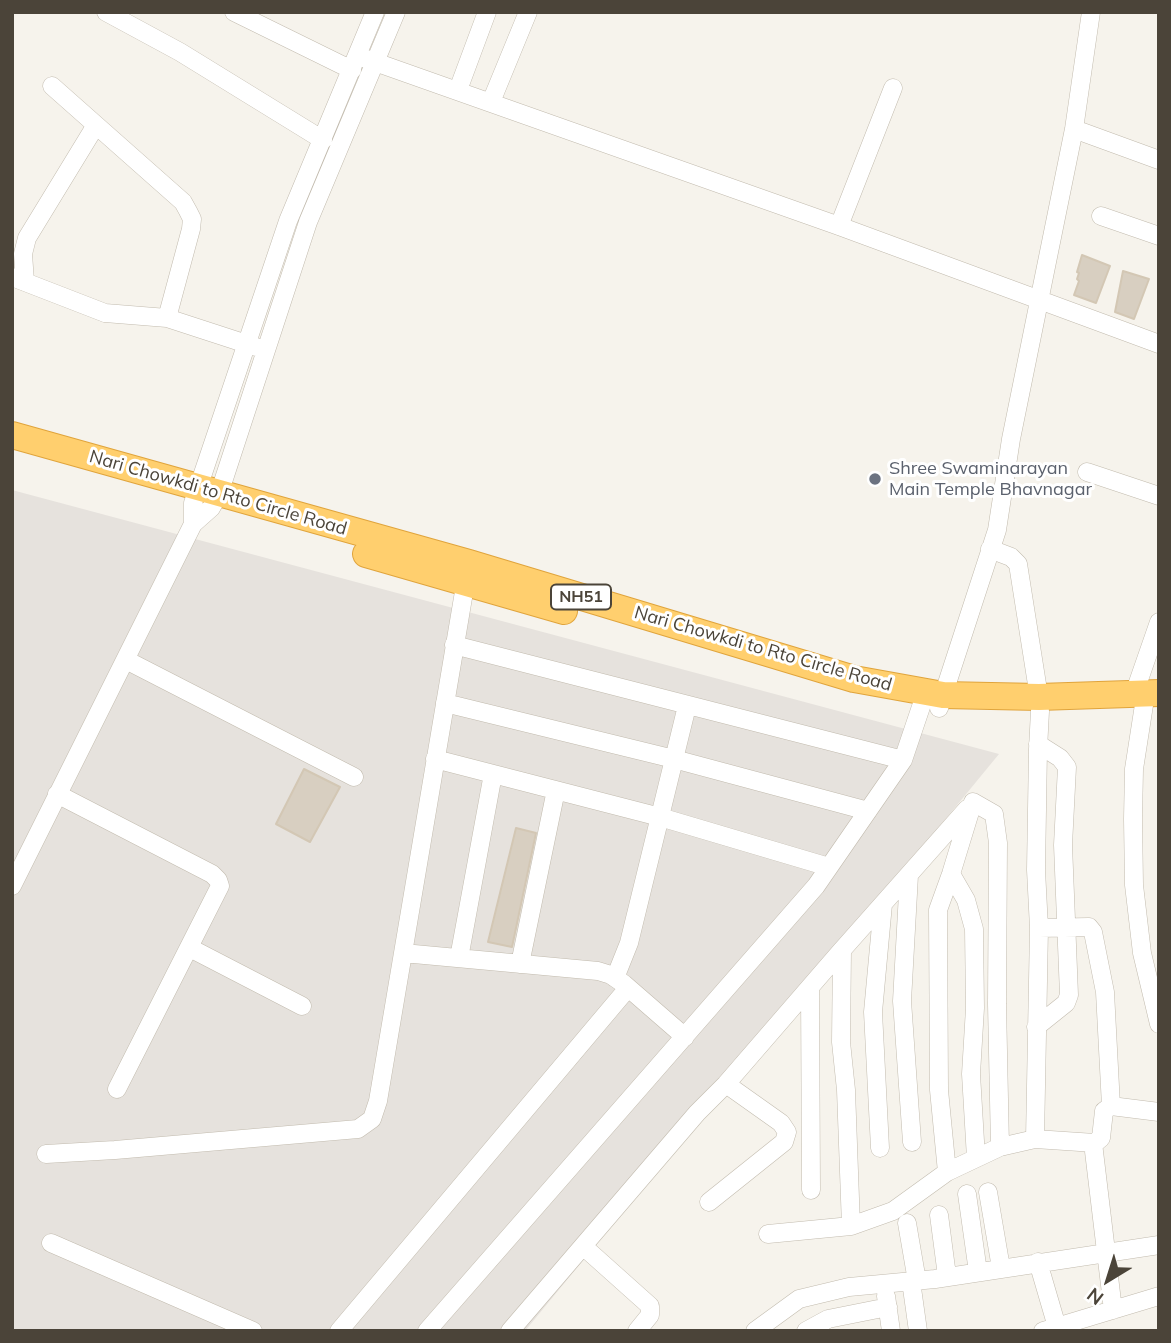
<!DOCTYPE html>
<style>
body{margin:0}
#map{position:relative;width:1171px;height:1343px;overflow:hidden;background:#f6f3ec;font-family:Mulish,sans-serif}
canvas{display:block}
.frame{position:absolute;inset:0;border:14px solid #4b4439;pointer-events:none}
.north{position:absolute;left:1073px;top:1245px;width:70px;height:70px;-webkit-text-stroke:5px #fff;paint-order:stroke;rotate:218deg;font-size:19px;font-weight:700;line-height:28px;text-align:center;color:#4b4439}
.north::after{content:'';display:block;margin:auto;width:24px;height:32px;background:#4b4439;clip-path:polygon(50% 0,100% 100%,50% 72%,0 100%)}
</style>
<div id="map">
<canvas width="1171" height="1343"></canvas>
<div class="frame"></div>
<div class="north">N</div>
</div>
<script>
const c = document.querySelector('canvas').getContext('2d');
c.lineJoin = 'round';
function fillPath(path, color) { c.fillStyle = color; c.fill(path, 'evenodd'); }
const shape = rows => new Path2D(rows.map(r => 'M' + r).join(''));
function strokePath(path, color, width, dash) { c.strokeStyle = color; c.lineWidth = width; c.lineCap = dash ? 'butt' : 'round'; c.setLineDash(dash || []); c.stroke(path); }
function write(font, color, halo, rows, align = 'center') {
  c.font = font + ' Mulish,sans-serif'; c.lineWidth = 6; c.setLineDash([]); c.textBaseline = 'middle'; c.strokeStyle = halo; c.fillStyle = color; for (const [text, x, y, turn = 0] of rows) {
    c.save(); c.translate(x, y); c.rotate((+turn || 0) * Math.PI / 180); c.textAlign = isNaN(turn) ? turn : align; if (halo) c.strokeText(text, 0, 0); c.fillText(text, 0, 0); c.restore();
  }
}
const industrial = shape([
 [12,490,999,754,525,1331,12,1331]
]);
const building = shape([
 [1082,255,1110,266,1096,303,1074,295,1079,281,1077,279,1079,273,1077,272,1082,255],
 [1123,271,1149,279,1134,319,1115,312,1123,271],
 [304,769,340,787,310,842,276,824,304,769],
 [516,828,536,833,512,947,488,942,516,828]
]);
const minor = shape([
 [106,12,180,52,323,140],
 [234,12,352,70],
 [358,56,839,226,1159,344],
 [52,86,183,202,188,211,192,219,191,229,167,318],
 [458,90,487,12],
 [491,102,528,12],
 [1074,129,1159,160],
 [1101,216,1159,236],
 [839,226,893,88],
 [12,277,105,313,167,318,256,347],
 [25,282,23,254,27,238,96,125],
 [1087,472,1159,496],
 [193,524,193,503,288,221,375,12],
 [990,549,1011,557,1018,564,1039,697],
 [454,645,903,760],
 [126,660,354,777],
 [1146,692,1134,769,1133,819,1134,885,1142,953,1159,1024],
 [1134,694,1159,622],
 [445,703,674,759,868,811],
 [939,708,997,530,1011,439,1074,129,1091,12],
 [435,759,660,817,829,867],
 [57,794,212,874,218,880,220,886,117,1089],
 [951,874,966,900,974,929,975,1008,971,1074,976,1158],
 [909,875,902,1001,912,1142],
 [12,886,193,524,211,508,219,494,308,222,396,12],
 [1039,928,1089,927,1093,932,1105,992,1111,1106],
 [190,948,302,1006],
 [403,953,598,971,611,975,624,984,685,1037],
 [459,958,493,774],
 [520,964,556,790],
 [615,978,629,943,687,706],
 [810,987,811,1190],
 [1036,1027,1066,1003,1069,995,1063,845,1067,767,1060,758,1038,744],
 [1035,1139,1039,928,1036,870,1038,749,1040,711],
 [1093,1143,1113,1310],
 [880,1148,873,1012,883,904],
 [46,1154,115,1150,358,1129,372,1119,378,1101,467,574],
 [947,1172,939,1090,938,910,951,874,973,802,994,814,998,843,997,1004,1000,1147],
 [988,1192,1001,1268],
 [967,1194,978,1272],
 [709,1202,784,1142,787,1132,781,1123,726,1084],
 [939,1215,947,1276],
 [907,1223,917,1281],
 [851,1226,846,1090,841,1042,842,950,967,809],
 [768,1234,851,1226,893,1211,947,1172,1000,1147,1035,1139,1095,1143,1101,1138,1104,1111,1111,1106,1159,1112],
 [51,1243,253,1331],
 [584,1247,650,1306,650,1315,637,1331],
 [1038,1262,1057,1327],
 [911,1281,918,1331],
 [886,1296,891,1331],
 [339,1331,628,988],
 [427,1331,816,886,903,760,926,692],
 [510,1331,697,1113,726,1084,842,950],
 [755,1331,799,1299,849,1287,935,1279,1159,1245],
 [806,1331,828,1319,888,1307],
 [1043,1331,1159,1296]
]);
const highway = shape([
 [12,435,469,563,854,679,943,695,1039,697,1159,693],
 [366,554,564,611]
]);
const markers = [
 [875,479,7,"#6b7280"]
];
const shields = [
 [581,597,60]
];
const shieldNames = [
 ["NH51",581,597]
];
const worshipNames = [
 ["Shree Swaminarayan",889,469],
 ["Main Temple Bhavnagar",889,490]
];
const streetNames = [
 ["Nari Chowkdi to Rto Circle Road",218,493,16],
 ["Nari Chowkdi to Rto Circle Road",763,649,16]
];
fillPath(industrial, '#e6e2dd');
fillPath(building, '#d8cfc1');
strokePath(building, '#d3c7b4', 2);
strokePath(minor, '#c2bbae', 19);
strokePath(highway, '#e0a43c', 28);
strokePath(minor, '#fff', 18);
strokePath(highway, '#ffcf6e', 26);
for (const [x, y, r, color] of markers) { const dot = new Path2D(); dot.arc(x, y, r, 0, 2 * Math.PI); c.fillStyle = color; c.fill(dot); strokePath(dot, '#fff', 2.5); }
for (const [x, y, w] of shields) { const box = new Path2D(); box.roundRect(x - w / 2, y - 12.5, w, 25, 5); c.fillStyle = '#fff'; c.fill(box); strokePath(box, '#4b4439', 2); }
write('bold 16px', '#4b4439', null, shieldNames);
write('18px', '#5b616d', '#fff', worshipNames, 'left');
write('18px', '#4b4439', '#fff', streetNames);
</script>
